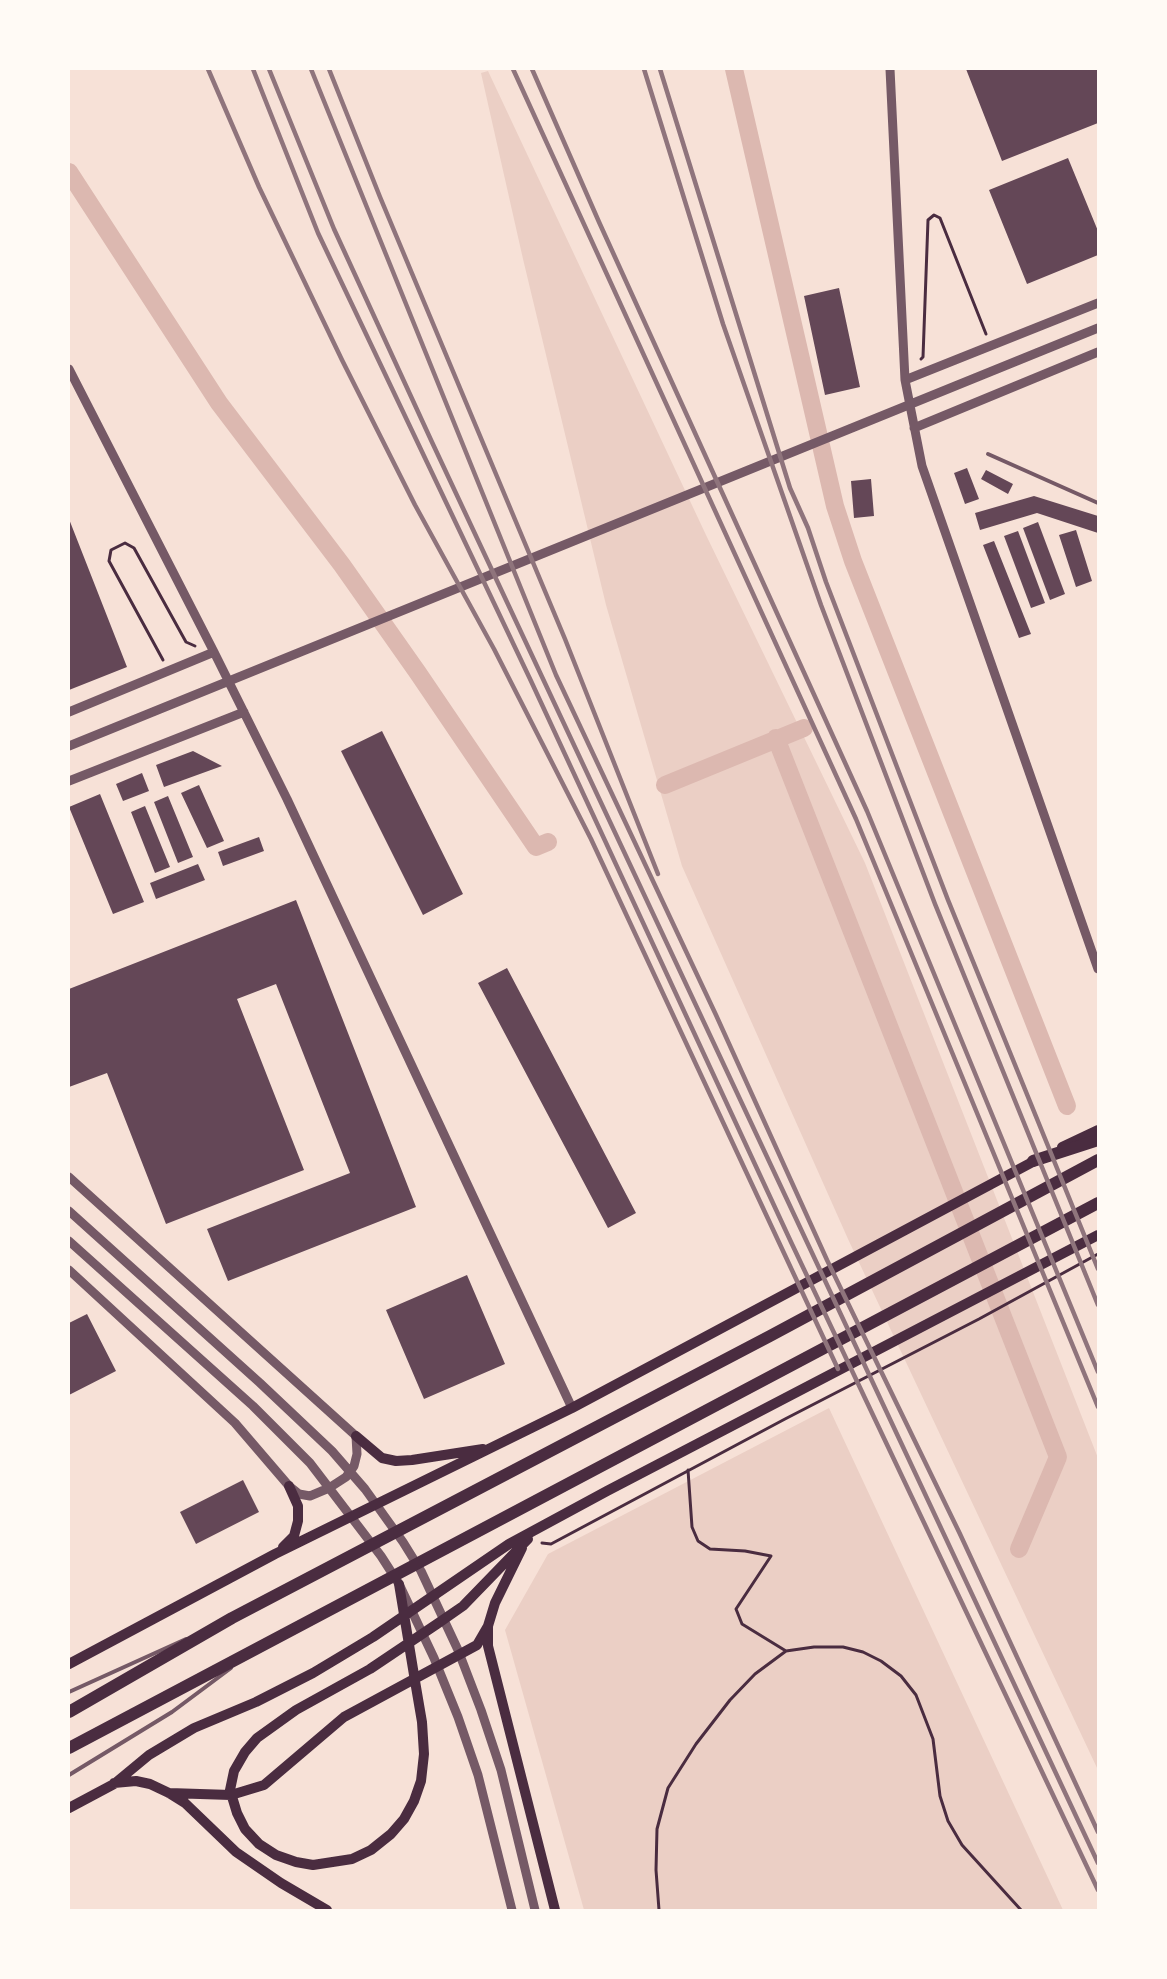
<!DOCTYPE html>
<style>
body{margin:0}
#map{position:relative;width:1167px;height:1979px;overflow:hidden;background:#f7e1d7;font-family:"Roboto Condensed",sans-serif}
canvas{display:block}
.frame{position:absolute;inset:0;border:70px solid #fffaf5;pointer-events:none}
</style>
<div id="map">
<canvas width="1167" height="1979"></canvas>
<div class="frame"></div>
</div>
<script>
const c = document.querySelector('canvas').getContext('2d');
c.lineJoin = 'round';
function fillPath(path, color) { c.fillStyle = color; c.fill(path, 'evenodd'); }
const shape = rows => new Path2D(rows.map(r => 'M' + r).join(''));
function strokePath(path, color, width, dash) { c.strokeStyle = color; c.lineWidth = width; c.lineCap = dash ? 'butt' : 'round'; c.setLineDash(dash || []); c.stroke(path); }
const green = shape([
 [488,71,706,535,865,863,1098,1458,1098,1770,848,1239,682,866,606,605,523,259,481,73],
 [829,1408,1063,1910,584,1910,505,1630,548,1554]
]);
const canal = shape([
 [734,69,835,506,853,561,1067,1106],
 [69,172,219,403,342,565,418,673,536,847,548,842],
 [776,738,1058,1457,1019,1549],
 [665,785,804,728]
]);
const building = shape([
 [966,69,1098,69,1098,123,1002,161],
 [1068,158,1098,231,1098,255,1027,284,989,190],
 [839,288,860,387,825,395,804,296],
 [967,468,979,499,965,504,954,473],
 [986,470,1013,484,1008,494,981,479],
 [871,479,874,516,854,518,851,481],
 [1034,496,1098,516,1098,533,1037,513,980,530,975,513],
 [69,519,127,667,69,690],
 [1038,522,1065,594,1050,600,1023,528],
 [1076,530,1092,581,1076,587,1059,535],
 [1018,531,1045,603,1031,608,1004,536],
 [994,541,1031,634,1019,638,983,545],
 [382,731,463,894,423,915,341,751],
 [193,751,222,766,164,787,156,765],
 [142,773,149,791,123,801,116,784],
 [199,785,224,841,207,848,181,793],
 [100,794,144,902,113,914,69,807],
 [168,796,193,857,178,863,154,802],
 [145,806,170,867,155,873,131,812],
 [259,837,264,851,223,866,218,852],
 [198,864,205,880,156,899,150,883],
 [296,900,416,1207,228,1281,207,1229,350,1173,276,984,237,999,304,1170,166,1224,107,1073,69,1087,69,989],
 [507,968,636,1213,608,1228,478,983],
 [467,1275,505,1364,424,1399,386,1310],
 [87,1314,116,1371,69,1395,69,1323],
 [243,1480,259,1512,196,1544,180,1512]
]);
const path = shape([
 [921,359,923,357,928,220,934,215,940,218,986,334],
 [163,660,109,561,111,550,125,543,134,548,186,642,195,646],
 [688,1470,692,1527,698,1541,710,1549,745,1551,771,1556,736,1609,742,1624,786,1651],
 [542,1543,551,1544,785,1419,979,1319,1098,1254],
 [659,1910,656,1870,657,1829,668,1788,696,1744,730,1700,755,1674,786,1651,814,1647,843,1647,863,1652,881,1661,901,1676,916,1695,933,1739,940,1796,948,1821,962,1845,1021,1910]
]);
const service = shape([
 [988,454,1098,503],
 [69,1692,186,1639],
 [69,1775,172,1712,231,1668]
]);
const tertiary = shape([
 [890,69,905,380,922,466,1098,969],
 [69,369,214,652,287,799,572,1408],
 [905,380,1098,303],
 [914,428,1098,352],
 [69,712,214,652],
 [69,746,1098,328],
 [69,781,244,712],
 [69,1177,356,1436,357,1454,354,1466,346,1477,329,1488,310,1496,299,1494,289,1486,235,1423,69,1270],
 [69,1211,260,1383,332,1451,365,1489,403,1542,421,1571,458,1650,481,1710,501,1770,535,1910],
 [69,1241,253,1406,310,1463,381,1556,399,1584,434,1658,458,1717,478,1775,512,1910]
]);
const secondary = shape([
 [1062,1147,1098,1130],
 [356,1436,382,1458,396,1461,412,1460,483,1449],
 [283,1547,294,1536,298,1521,298,1506,289,1486],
 [522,1548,495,1603,488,1626,488,1646,555,1910],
 [399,1584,415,1681,422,1722,424,1754,421,1781,414,1801,404,1819,391,1834,371,1850,352,1859,313,1865,296,1862,276,1855,259,1844,245,1829,237,1813,230,1790,234,1771,245,1752,257,1738,296,1710,370,1669,437,1624,463,1606,528,1539],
 [69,1664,275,1554,572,1408,1040,1158],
 [114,1783,136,1781,150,1784,169,1793,185,1803,236,1852,281,1883,327,1910],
 [169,1793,231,1795,264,1785,344,1717,477,1645,488,1626],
 [69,1808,114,1784,149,1755,194,1728,256,1702,313,1673,373,1637,509,1544,607,1491,1098,1235]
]);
const trunk = shape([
 [1033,1161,1098,1140],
 [69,1712,232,1618,770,1336,1098,1160],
 [69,1748,1098,1203]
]);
const rail = shape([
 [208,69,259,187,342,360,415,505,494,649,591,839,838,1369],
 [253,69,318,233,531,681,791,1242,1098,1890],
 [269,69,334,229,431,440,1098,1863],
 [311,69,556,675,716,1015,827,1260,960,1534,1098,1832],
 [329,69,380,197,565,639,658,874],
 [513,69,856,819,1098,1407],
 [532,69,599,222,867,811,1098,1372],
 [644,69,723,324,821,605,935,904,1098,1305],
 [660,69,790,488,808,528,826,582,948,900,1098,1269]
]);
fillPath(green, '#ebcfc5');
strokePath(canal, '#dcb8b0', 18);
fillPath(building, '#644757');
strokePath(path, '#4a2c40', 3);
strokePath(service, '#755966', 4);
strokePath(tertiary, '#755966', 9);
strokePath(secondary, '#4a2c40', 10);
strokePath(trunk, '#4a2c40', 12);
strokePath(rail, '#8f747c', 4.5);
</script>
